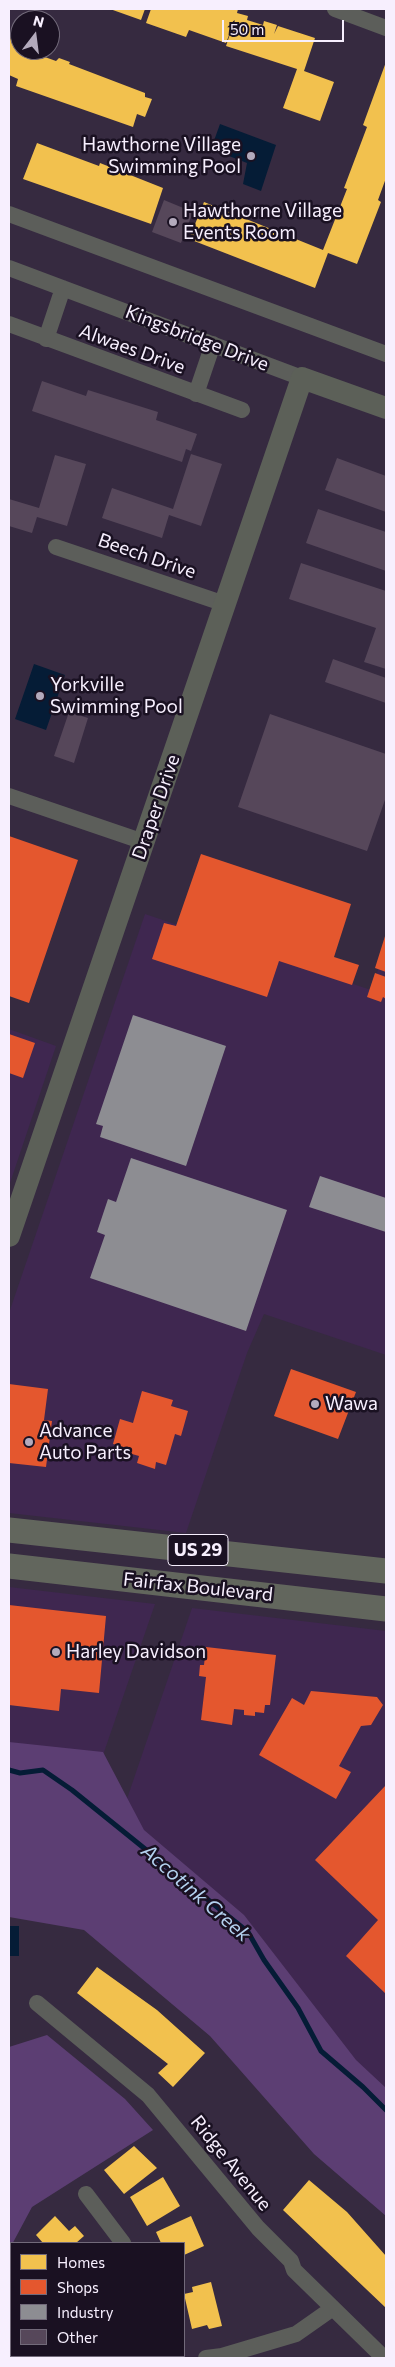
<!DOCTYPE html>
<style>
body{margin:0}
#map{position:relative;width:395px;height:2367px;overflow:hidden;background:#362a40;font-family:Commissioner,sans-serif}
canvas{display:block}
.frame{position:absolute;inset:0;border:10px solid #f7effe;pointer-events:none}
.legend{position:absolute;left:10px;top:2242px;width:175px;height:115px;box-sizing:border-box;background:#1a1122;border:1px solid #726a7a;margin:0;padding:6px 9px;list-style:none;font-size:15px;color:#f7effe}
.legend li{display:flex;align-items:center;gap:10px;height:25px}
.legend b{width:25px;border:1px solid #726a7a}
.north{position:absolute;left:10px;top:10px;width:50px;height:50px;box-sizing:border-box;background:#1a1122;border:1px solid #726a7a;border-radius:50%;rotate:15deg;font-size:14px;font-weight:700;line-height:20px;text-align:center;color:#f7effe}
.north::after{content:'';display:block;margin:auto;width:18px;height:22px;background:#b3aabc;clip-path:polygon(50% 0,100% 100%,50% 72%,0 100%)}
.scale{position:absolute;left:222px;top:20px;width:122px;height:22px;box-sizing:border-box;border:2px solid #f7effe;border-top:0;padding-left:6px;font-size:15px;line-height:18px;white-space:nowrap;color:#f7effe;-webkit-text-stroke:4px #1a1122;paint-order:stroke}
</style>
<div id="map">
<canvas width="395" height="2367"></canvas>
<div class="frame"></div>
<ul class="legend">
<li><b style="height:14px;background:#f2c14e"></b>Homes</li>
<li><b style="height:14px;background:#e4572e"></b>Shops</li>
<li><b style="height:14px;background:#8d8d92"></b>Industry</li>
<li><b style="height:14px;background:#56475a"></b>Other</li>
</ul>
<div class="north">N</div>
<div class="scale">50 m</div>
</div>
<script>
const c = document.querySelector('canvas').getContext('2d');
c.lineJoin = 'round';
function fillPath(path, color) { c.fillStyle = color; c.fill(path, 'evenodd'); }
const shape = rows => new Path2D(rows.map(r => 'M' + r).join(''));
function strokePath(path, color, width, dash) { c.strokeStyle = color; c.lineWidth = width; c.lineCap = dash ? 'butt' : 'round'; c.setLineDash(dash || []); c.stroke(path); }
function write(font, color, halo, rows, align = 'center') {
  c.font = font + ' Commissioner,sans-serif'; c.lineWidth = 5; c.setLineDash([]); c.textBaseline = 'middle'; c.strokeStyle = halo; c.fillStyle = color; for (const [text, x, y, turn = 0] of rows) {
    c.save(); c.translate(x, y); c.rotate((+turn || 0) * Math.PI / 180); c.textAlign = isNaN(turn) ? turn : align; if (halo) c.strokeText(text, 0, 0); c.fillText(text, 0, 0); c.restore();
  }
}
const built = shape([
 [145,914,371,990,380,964,386,966,386,1355,264,1314,247,1353,186,1533,9,1513,9,1313],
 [9,1029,56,1046,9,1186],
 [9,1587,155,1604,92,1787,9,1777],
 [192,1608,386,1631,386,2111,114,1837]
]);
const green = shape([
 [9,1742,103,1752,144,1830,244,1915,356,2060,386,2088,386,2216,314,2154,210,2036,84,1930,9,1917],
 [47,2035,125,2099,153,2130,32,2207,9,2250,9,2047]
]);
const water = shape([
 [220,124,276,145,261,191,243,184,247,163,211,149],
 [34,664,65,675,46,730,15,719],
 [9,1926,19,1926,19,1956,9,1956]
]);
const homes = shape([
 [110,9,145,9,141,20],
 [151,9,238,9,237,13,248,16,247,20,263,25,264,21,277,25,274,34,278,26,315,38,304,71,334,82,320,121,283,108,297,69,226,46,233,25,226,43,189,30,186,37,146,23],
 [9,36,20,40,20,50,44,51,42,56,56,61,59,58,70,62,69,64,145,93,145,97,152,99,145,117,137,114,133,127,16,86,18,79,9,75],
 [386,62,386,178,378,200,381,202,357,264,328,253,315,288,189,239,204,202,323,250,347,189,344,188,367,127,363,125],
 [37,143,99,166,100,163,163,188,151,224,23,179],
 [97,1967,157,2010,205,2053,173,2087,158,2073,168,2064,77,1993],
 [134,2146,157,2168,124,2194,104,2170],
 [163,2177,180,2206,147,2226,130,2197],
 [309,2180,347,2212,386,2256,386,2308,283,2210],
 [55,2216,69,2231,75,2226,84,2236,76,2243,43,2243,36,2235],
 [191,2216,204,2246,184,2255,184,2243,161,2243,156,2232],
 [211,2282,222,2326,209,2329,207,2325,192,2329,184,2294,193,2292,192,2287],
 [60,2356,87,2356,87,2358,59,2358]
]);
const shops = shape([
 [9,836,78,860,29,1003,9,996],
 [201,854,351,904,334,957,359,965,352,985,279,961,267,997,152,959,164,923,176,926],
 [386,933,386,972,375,968],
 [375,973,386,977,386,999,383,997,381,1002,367,997],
 [9,1034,35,1043,23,1078,9,1073],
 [291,1369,356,1392,338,1439,274,1416],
 [9,1384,48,1389,44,1420,52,1421,46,1467,9,1463],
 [142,1391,173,1400,171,1406,188,1411,181,1436,175,1434,166,1465,156,1462,155,1469,137,1463,139,1456,125,1452,126,1448,113,1444,120,1419,133,1423],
 [9,1605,106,1616,99,1693,61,1689,59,1711,9,1705],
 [206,1647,276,1655,270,1705,265,1705,264,1713,255,1712,255,1716,244,1715,244,1710,234,1709,232,1725,201,1720,206,1677,199,1676,200,1665,204,1665],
 [311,1691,377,1697,383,1705,371,1725,361,1726,339,1766,351,1772,336,1799,259,1755,292,1698,304,1705],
 [386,1785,386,1994,346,1956,378,1920,315,1860]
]);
const industry = shape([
 [133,1015,226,1046,186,1166,100,1137,103,1126,96,1124],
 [131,1158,287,1210,246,1331,90,1278,105,1235,97,1232,108,1199,116,1202],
 [320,1176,386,1198,386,1232,309,1207]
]);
const stream = shape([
 [9,1770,20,1773,43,1770,72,1790,248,1932,264,1960,298,2008,321,2051,363,2087,386,2110]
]);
const building = shape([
 [164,200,193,212,181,243,152,232],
 [42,381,86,396,88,390,158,412,156,420,197,434,191,451,186,449,182,462,32,411],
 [191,454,222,464,201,526,169,515,162,538,102,518,112,488,173,509],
 [55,455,86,464,67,526,37,517,32,533,9,526,9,499,39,508],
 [337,458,386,476,386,512,325,490],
 [318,509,386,532,386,571,306,543],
 [301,563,386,591,386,669,364,662,376,628,289,599],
 [333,659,386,678,386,703,325,682],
 [69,712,88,718,74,763,54,756],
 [270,714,386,754,386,797,367,851,238,807]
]);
const street = shape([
 [335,9,386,28],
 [9,214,386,354],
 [9,268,302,378],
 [9,324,242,410],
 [46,339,63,288],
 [196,394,213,344],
 [56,547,225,604],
 [9,796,144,842],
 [37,2003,148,2095,258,2228,291,2261,294,2270,384,2358],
 [86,2194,123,2243],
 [152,2356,153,2358],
 [206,2358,222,2356,296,2334,333,2308]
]);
const secondary = shape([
 [9,1236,302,378,386,408]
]);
const primary = shape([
 [9,1530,386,1571],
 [9,1566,386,1609]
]);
const markers = [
 [251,156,5,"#b3aabc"],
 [173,222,5,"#b3aabc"],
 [40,696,5,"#b3aabc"],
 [315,1404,5,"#b3aabc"],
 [29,1442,5,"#b3aabc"],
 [56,1652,5,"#b3aabc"]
];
const shields = [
 [198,1550,60]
];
const shieldNames = [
 ["US 29",198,1550]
];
const poiNames = [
 ["Hawthorne Village",241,145,"right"],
 ["Swimming Pool",241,167,"right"],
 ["Hawthorne Village",183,211],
 ["Events Room",183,233],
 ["Yorkville",50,685],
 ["Swimming Pool",50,707],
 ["Wawa",325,1404],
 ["Advance",39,1431],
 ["Auto Parts",39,1453],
 ["Harley Davidson",66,1652]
];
const streetNames = [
 ["Kingsbridge Drive",197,338,21],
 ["Alwaes Drive",132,349,20],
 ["Beech Drive",147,556,19],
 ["Draper Drive",156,807,-71],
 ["Fairfax Boulevard",198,1587,6],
 ["Ridge Avenue",231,2163,51]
];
const waterNames = [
 ["Accotink Creek",196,1893,41]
];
fillPath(built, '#3f2750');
fillPath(green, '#5c3e73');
fillPath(water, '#051c36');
fillPath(homes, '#f2c14e');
fillPath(shops, '#e4572e');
fillPath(industry, '#8d8d92');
strokePath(stream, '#051c36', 5);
fillPath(building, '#56475a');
strokePath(street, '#5c5e5a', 16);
strokePath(secondary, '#5c6058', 22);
strokePath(primary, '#62665d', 25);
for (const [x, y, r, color] of markers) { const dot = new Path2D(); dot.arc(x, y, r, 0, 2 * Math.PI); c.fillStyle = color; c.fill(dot); strokePath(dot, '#1a1122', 2); }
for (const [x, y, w] of shields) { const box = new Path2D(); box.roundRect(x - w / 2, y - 15.5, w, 31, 4); c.fillStyle = '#1a1122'; c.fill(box); strokePath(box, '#f7effe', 1); }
write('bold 18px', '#f7effe', null, shieldNames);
write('19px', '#f7effe', '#1a1122', poiNames, 'left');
write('19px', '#f7effe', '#1a1122', streetNames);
write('italic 20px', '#b4d2f0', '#1a1122', waterNames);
</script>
